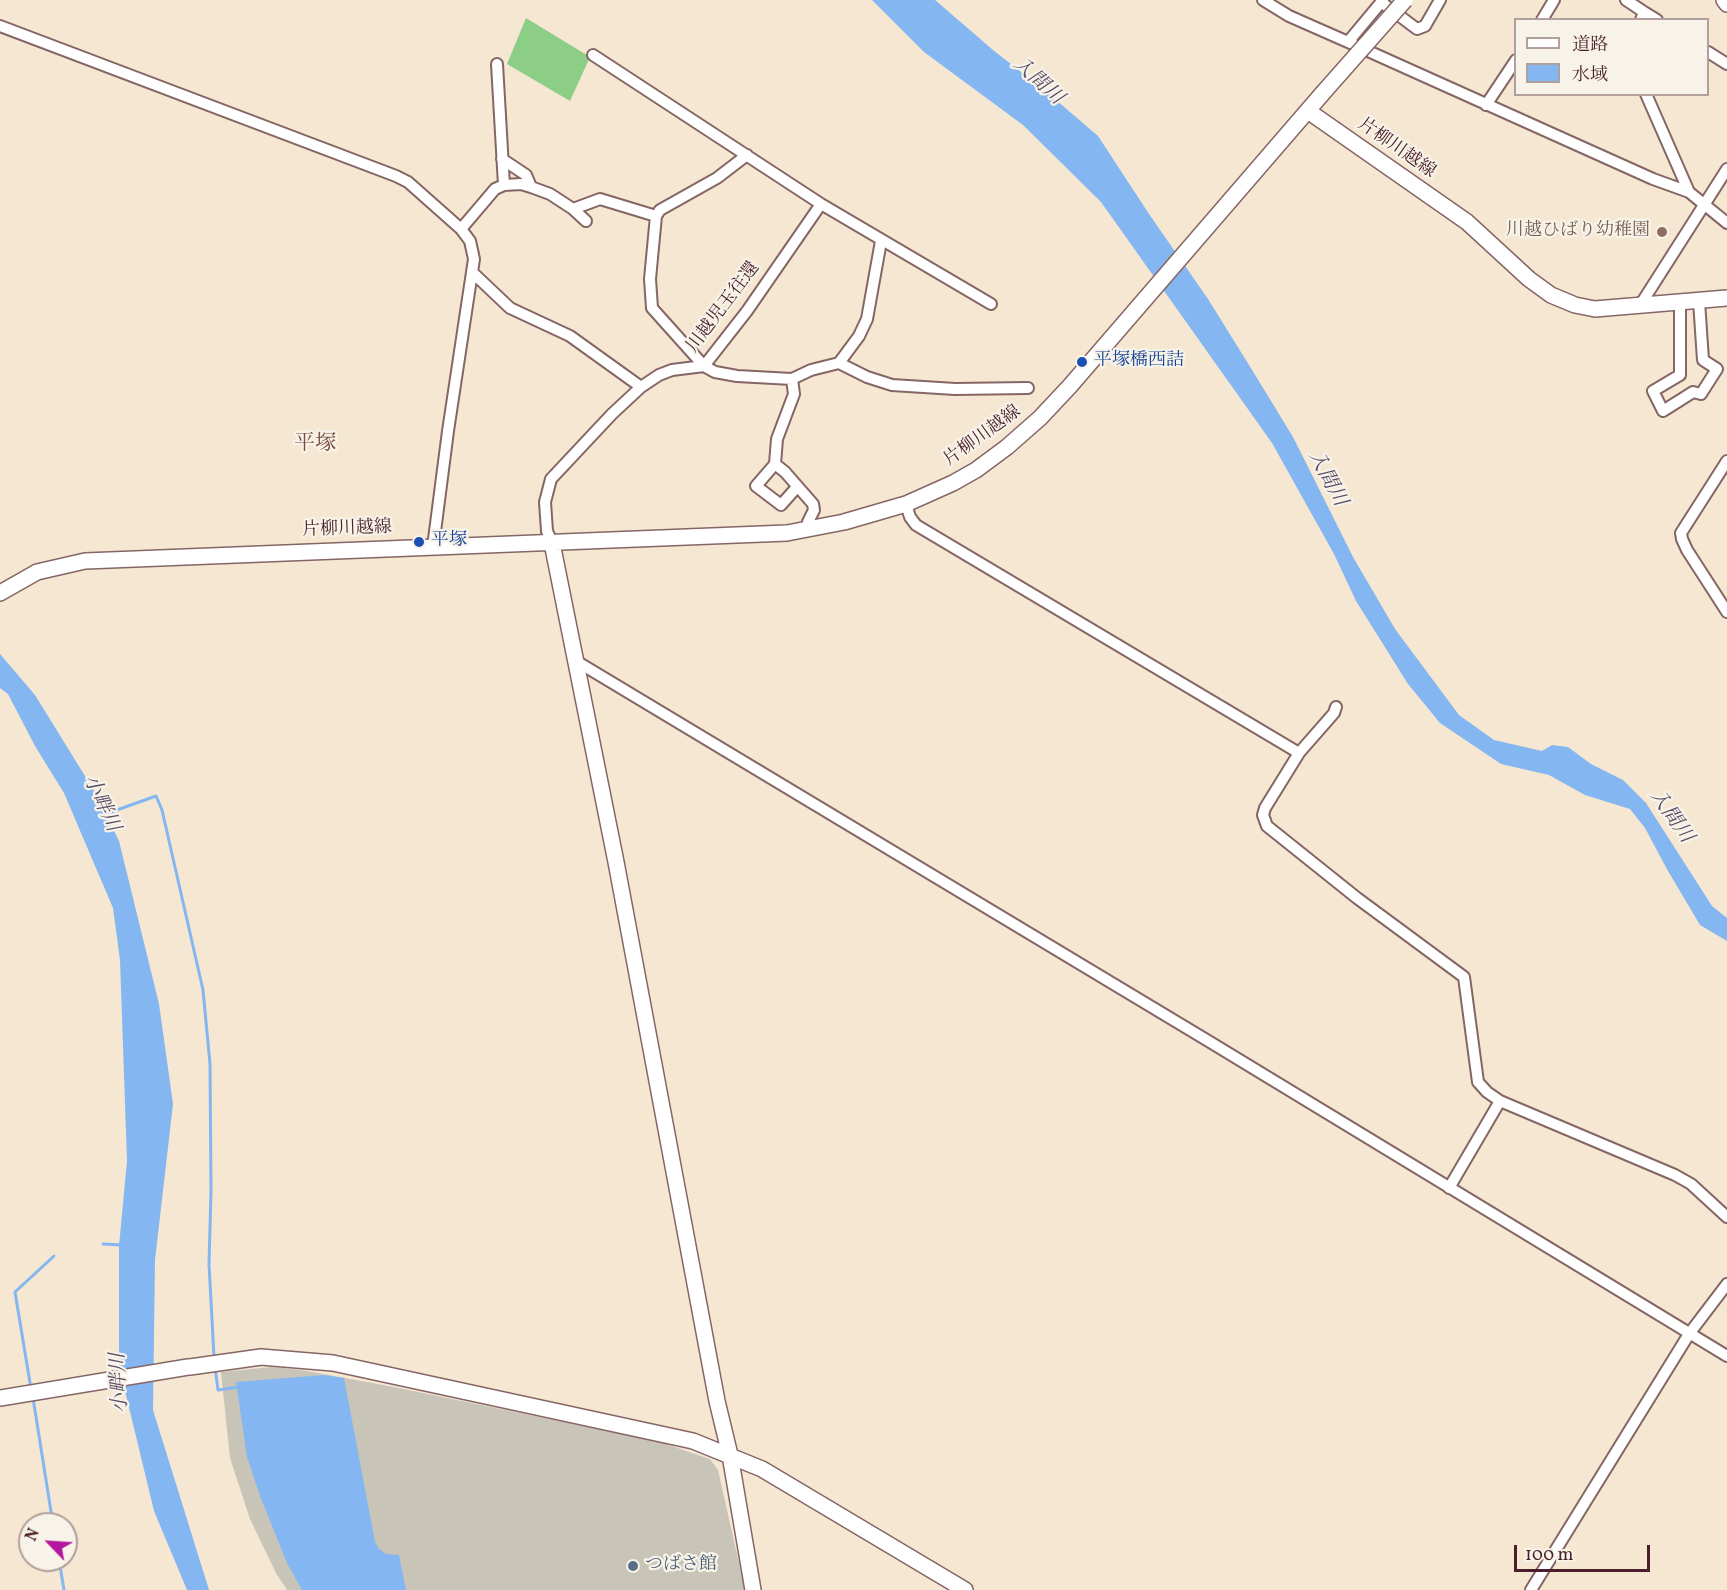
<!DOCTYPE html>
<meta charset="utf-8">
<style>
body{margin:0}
#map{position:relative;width:1727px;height:1590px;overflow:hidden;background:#f5e7d2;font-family:Vollkorn,"Noto Serif JP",serif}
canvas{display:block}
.legend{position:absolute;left:1514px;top:18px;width:195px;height:78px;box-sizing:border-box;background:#f7f3e8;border:2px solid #b29e9c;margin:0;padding:8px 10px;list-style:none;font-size:18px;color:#4a1f2b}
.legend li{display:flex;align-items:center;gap:12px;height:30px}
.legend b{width:30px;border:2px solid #b29e9c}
.north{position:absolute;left:18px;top:1512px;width:60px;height:60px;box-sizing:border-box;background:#f7f3e8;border:2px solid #b29e9c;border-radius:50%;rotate:295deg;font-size:16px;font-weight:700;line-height:24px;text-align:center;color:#4a1f2b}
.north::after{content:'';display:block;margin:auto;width:21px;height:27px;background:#b5179e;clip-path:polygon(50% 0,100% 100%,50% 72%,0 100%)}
.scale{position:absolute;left:1514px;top:1545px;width:136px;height:27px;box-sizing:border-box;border:3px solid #4a1f2b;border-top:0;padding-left:8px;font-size:18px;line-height:21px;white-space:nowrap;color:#4a1f2b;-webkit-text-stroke:4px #f7f3e8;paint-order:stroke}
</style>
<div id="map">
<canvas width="1727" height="1590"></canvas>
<ul class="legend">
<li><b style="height:8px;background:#fff"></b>道路</li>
<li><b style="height:16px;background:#84b6f1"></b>水域</li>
</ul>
<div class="north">N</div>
<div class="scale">100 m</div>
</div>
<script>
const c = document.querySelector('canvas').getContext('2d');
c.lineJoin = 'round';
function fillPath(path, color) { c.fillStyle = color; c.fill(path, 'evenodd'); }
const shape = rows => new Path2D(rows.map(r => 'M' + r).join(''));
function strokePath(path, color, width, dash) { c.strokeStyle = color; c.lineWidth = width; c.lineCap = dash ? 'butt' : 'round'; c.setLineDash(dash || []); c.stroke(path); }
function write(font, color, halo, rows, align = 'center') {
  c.font = font + ' Vollkorn,"Noto Serif JP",serif'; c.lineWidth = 4.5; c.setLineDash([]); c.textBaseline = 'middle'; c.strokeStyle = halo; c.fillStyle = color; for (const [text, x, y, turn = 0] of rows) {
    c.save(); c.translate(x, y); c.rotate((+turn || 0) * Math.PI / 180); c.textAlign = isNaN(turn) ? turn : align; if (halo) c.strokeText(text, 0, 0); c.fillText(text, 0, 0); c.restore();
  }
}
const industrial = shape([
 [272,1367,301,1370,394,1387,660,1442,710,1459,718,1470,745,1590,287,1590,276,1573,250,1519,230,1458,221,1372]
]);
const green = shape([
 [526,18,590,57,570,101,507,64]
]);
const water = shape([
 [872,0,935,0,993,50,1049,94,1098,136,1149,214,1208,299,1249,365,1293,437,1353,557,1395,629,1459,715,1494,740,1542,751,1552,745,1568,747,1591,764,1623,780,1646,803,1712,906,1727,918,1727,941,1700,925,1668,871,1645,828,1630,809,1585,795,1549,775,1501,764,1440,723,1408,684,1356,601,1334,554,1272,443,1101,202,1023,125,924,52],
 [0,654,35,695,93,789,119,841,159,1004,173,1104,155,1260,153,1410,209,1590,187,1590,154,1511,119,1366,119,1246,127,1161,120,960,113,908,64,793,35,746,8,694,0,688],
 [324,1375,344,1378,375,1542,379,1549,386,1554,399,1555,406,1590,302,1590,287,1563,260,1496,247,1457,236,1382]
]);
const stream = shape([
 [103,815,156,796,162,810,203,990,210,1064,211,1191,209,1264,214,1357],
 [103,1244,122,1245],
 [215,1367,218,1390,239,1387],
 [31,1389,15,1292,54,1256],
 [33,1398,53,1524],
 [59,1560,64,1590]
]);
const street = shape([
 [1263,0,1289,16,1348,42,1653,179,1689,192],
 [1626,0,1644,12,1641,20],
 [1381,2,1417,29,1425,26,1440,0],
 [1644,12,1657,20],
 [1542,20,1554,0],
 [0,26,396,176,408,182,461,229,470,241,474,259,448,431,433,547],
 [1348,42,1383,0],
 [1708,52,1727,64],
 [593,55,821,204,991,304],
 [497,64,504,185],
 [1646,94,1689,192,1727,223],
 [1486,105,1516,60],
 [747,155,717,178,660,210,656,216,650,279,652,308,704,366,715,372,737,376,792,379],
 [502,159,526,175,531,187],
 [573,209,586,221],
 [461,229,495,189,504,185,521,184,531,187,550,194,573,209,600,199,656,216],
 [472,272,510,308,570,336,641,387],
 [1680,302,1680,375,1653,391,1663,411,1693,392,1701,394,1717,369,1703,360,1699,301],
 [1639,307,1727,169],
 [839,363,859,336,867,319,881,241],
 [1727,461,1681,533,1682,539,1687,550,1727,612],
 [775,464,756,486,781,505,797,487],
 [906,504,910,517,916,525,1299,753],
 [808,530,808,522,814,510,813,504,785,472,775,464,777,439,794,394,792,379,811,370,839,363,867,377,892,385,955,389,1028,388],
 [552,543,547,531,545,502,551,479,612,414,641,387,659,375,672,370,704,366,747,311,821,204],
 [576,661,1210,1042,1727,1356],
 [1336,707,1334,713,1299,753,1265,808,1263,815,1267,826,1357,898,1464,977,1478,1082,1487,1092,1500,1101,1675,1175,1691,1184,1727,1217],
 [1449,1188,1500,1101],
 [1531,1590,1689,1334,1727,1284]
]);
const secondary = shape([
 [1724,0,1727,4],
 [1308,111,1467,222,1529,279,1551,295,1575,305,1595,309,1727,298],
 [552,543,616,862,717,1401,730,1455,753,1590],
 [0,593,37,572,85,561,787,533,844,522,906,504,953,483,976,470,1007,447,1040,418,1070,386,1322,94],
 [190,1367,261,1357,333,1363,693,1441,762,1469,965,1590],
 [0,1398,188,1367]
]);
const secondaryBridge = shape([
 [1322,94,1405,0]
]);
const markers = [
 [1662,232,6,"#8d6e63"],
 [1082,362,6,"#1a4fb4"],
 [419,542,6,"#1a4fb4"],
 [633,1566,6,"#5c6f8a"]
];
const streetNames = [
 ["片柳川越線",1396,149,35],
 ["川越児玉往還",724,308,-53],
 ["片柳川越線",983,437,-36],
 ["片柳川越線",347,530,-2]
];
const educationNames = [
 ["川越ひばり幼稚園",1650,232]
];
const transitNames = [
 ["平塚橋西詰",1094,362],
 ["平塚",431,542]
];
const serviceNames = [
 ["つばさ館",645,1566]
];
const waterNames = [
 ["入間川",1037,82,42],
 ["入間川",1326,479,62],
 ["小畔川",100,804,65],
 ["入間川",1670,817,55],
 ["小畔川",121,1383,-93]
];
const quarterNames = [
 ["平塚",315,445]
];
fillPath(industrial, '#c8c4b8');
fillPath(green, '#8cce86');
fillPath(water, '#84b6f1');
strokePath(stream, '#84b6f1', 3);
strokePath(street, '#866565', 14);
strokePath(secondary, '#866565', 18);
strokePath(street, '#fff', 10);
strokePath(secondary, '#fff', 15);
strokePath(secondaryBridge, '#866565', 18, []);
strokePath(secondaryBridge, '#fff', 15);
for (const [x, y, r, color] of markers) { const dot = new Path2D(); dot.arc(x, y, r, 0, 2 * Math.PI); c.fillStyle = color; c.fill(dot); strokePath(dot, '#f7f3e8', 2); }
write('18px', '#4a1f2b', '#f7f3e8', streetNames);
write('18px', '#785e54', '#f7f3e8', educationNames, 'right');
write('18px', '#164399', '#f7f3e8', transitNames, 'left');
write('18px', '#4e5e75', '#f7f3e8', serviceNames, 'left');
write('italic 20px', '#5b4c66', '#f7f3e8', waterNames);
write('21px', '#7b4a3c', '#f7f3e8', quarterNames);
</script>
